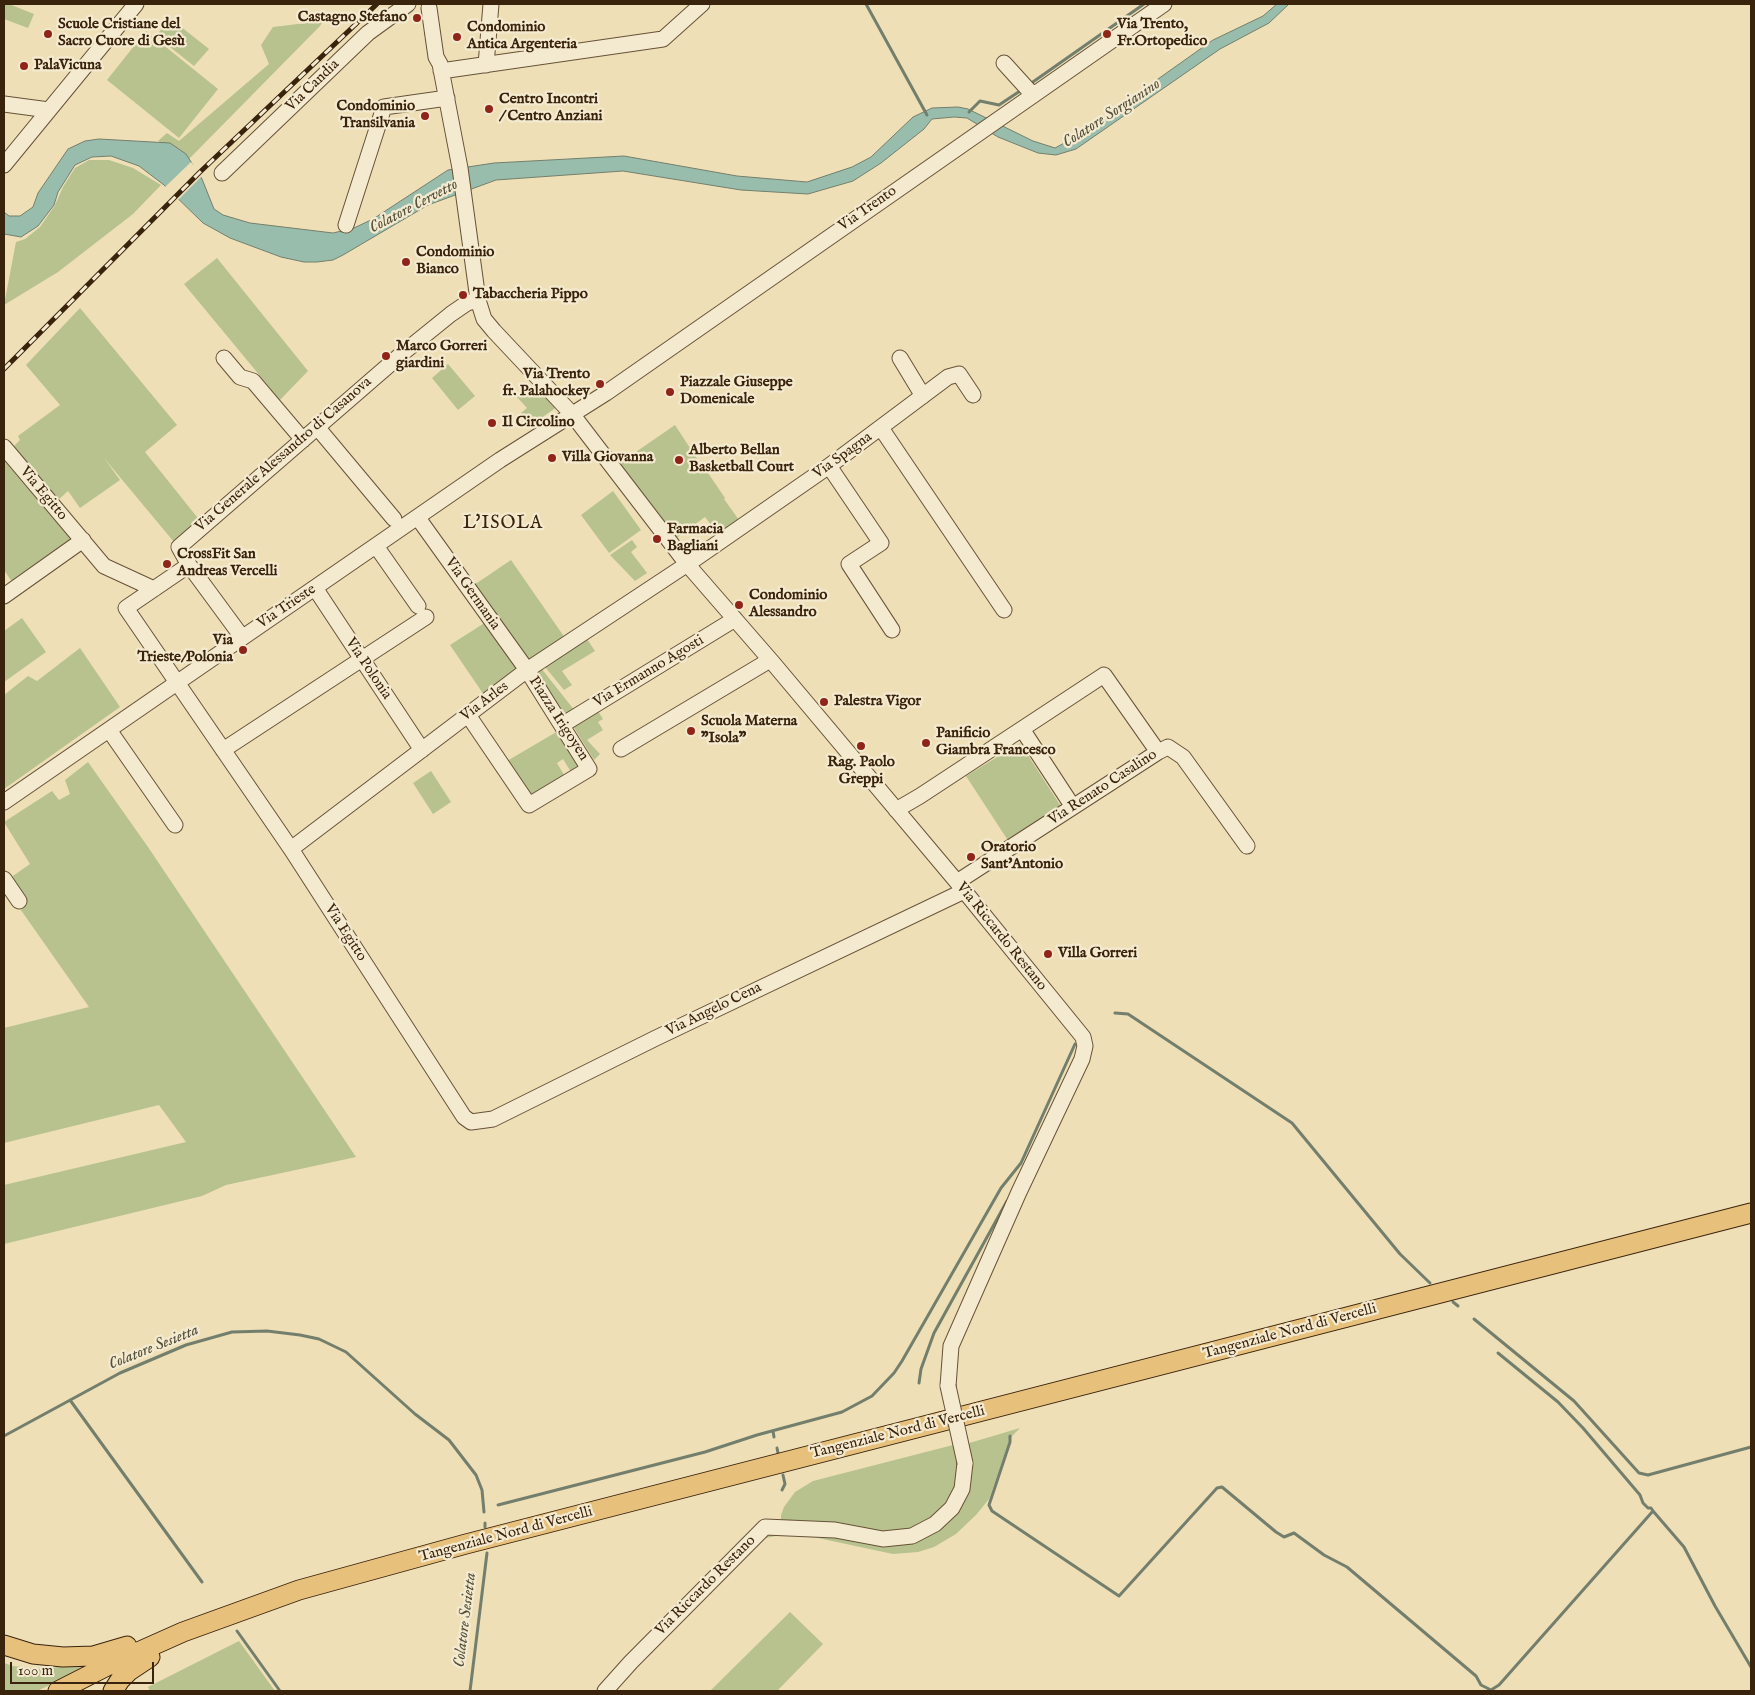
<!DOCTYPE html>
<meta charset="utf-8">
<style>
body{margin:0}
#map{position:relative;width:1755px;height:1695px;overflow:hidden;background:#eedfb7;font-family:"IM FELL English",serif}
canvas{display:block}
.frame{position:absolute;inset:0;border:5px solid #3a230c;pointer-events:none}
.scale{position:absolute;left:10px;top:1662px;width:144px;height:22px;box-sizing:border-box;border:2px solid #3a230c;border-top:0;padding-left:6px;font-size:15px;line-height:18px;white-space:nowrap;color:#3a230c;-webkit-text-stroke:4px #f4ead0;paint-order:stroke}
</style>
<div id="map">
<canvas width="1755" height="1695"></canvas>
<div class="frame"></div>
<div class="scale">100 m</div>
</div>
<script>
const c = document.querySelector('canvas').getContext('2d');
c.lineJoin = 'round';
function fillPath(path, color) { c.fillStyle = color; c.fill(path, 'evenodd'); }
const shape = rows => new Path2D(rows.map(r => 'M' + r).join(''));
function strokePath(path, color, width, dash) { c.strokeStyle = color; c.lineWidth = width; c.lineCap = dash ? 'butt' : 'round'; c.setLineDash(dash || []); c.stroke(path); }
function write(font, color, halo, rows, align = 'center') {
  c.font = font + ' "IM FELL English",serif'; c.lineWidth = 4.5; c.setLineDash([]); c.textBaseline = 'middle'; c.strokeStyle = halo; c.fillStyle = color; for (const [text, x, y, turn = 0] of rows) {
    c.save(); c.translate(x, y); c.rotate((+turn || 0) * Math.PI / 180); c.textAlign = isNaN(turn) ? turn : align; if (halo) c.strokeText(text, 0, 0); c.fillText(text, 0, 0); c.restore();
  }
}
const green = shape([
 [4,4,9,4,34,14,28,28,4,19],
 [170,18,209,49,194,66,156,36],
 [323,21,320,26,189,159,186,154,158,141,167,133,179,141,269,64,261,45,273,27],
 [146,31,218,89,179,138,107,80],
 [89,160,109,160,133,168,161,185,133,214,58,272,4,305,16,242,25,239,40,227,55,205,63,187,75,168],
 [217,258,308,371,280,400,184,284],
 [80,308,177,425,145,452,201,522,174,542,104,458,120,480,80,508,68,491,57,501,13,447,20,440,18,436,60,405,26,365],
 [448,364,475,396,458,410,432,378],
 [528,387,538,397,543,393,557,407,531,425,521,413,527,408,517,397],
 [675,425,705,471,706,470,725,498,724,499,739,520,718,534,705,517,675,539,617,465],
 [4,450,77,540,14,585,4,570],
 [613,491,641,530,609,553,581,515],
 [632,540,637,547,631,552,647,573,635,581,610,555],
 [511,560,565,638,529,663,474,585],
 [22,618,46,652,4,682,4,631],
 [486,622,519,669,484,695,450,645],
 [587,639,595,651,562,671,572,685,564,690,545,667],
 [80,648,120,707,4,789,4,695,28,676,37,681],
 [541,668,575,711,563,718,535,671],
 [596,708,603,719,598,722,603,730,587,740,600,754,594,760,573,726],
 [558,731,578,767,571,772,563,759,557,763,564,775,531,796,507,761],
 [1020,743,1062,808,1009,842,966,776],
 [88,762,148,847,356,1157,226,1185,202,1196,4,1244,4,1185,186,1142,159,1105,4,1143,4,1028,89,1007,4,886,10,878,30,864,4,822,52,791,59,800,70,794,65,780],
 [431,771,451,802,433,814,413,783],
 [1020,1428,1013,1435,1009,1441,989,1499,976,1515,956,1534,934,1547,918,1552,893,1554,804,1535,776,1536,756,1540,774,1530,884,1542,956,1509,966,1444],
 [957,1444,958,1487,941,1513,900,1534,781,1521,781,1515,784,1507,795,1492,813,1481],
 [790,1612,823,1644,777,1691,710,1691],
 [239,1641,275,1691,150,1691,148,1687],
 [4,1663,13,1666,42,1669,74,1665,91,1666,37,1691,4,1691]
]);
const water = shape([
 [1277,4,1289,4,1269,23,1220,49,1076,149,1056,155,1038,153,998,137,967,118,954,117,932,119,924,129,881,163,853,181,808,194,741,190,623,171,496,180,428,205,343,255,333,260,317,262,304,262,281,257,230,238,203,223,164,185,139,166,111,156,92,157,75,165,58,192,54,205,38,226,21,237,4,234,4,212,9,216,20,216,33,207,38,193,68,149,85,141,99,139,170,143,186,154,202,179,214,209,223,215,250,223,333,233,354,228,373,219,448,170,494,163,624,156,737,176,807,182,852,167,871,157,913,117,932,108,958,107,968,109,1033,141,1055,148,1079,135,1213,40,1263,16,1277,4]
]);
const pier = shape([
 [191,162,203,175,177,201,164,188]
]);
const stream = shape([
 [866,4,927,115],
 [1030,84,1144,4],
 [969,112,980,101,999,105,1023,89],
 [1115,1013,1128,1014,1292,1123,1400,1254,1430,1283],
 [1453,1302,1458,1306],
 [1474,1319,1574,1401,1639,1473,1648,1475,1751,1447],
 [1498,1353,1558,1402,1583,1428,1640,1495,1643,1503,1648,1508,1651,1508,1653,1511,1684,1547,1715,1606,1751,1667],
 [919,1383,921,1369,934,1333,1007,1201],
 [70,1400,202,1582],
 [773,1431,774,1437],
 [4,1436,120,1373,186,1345,232,1332,267,1331,300,1335,319,1339,346,1352,415,1414,449,1440,476,1475,482,1490,484,1512],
 [1010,1436,1010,1442,989,1505,992,1511,1119,1596,1217,1488,1222,1487,1276,1532,1284,1537,1294,1533,1324,1555,1347,1567,1476,1676,1481,1685,1491,1690,1499,1685,1653,1511],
 [777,1448,778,1453],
 [782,1490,785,1484,783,1475],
 [498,1505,705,1452,757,1435,842,1412,872,1396,894,1373,902,1361,1001,1188,1021,1163,1075,1044],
 [485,1523,485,1527],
 [237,1631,280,1691],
 [470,1691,487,1553]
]);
const minor = shape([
 [429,8,436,57,440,64,460,168,478,300,484,319,494,331,572,414,687,564,773,663,957,882,1083,1037,1085,1046,1082,1059,1019,1192,951,1346,948,1386],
 [1004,63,1033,95],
 [486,65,491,4],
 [441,71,663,39,702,4],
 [4,104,49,110],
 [4,165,136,4],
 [222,173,368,33,408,4],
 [346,225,384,107,447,98],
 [224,358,240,377,253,381,303,440],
 [900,358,923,396],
 [317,427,394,519],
 [881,428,1004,610],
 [4,447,104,566,154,589],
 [829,466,881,543,849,564,892,630],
 [418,518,527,670,589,769,529,805,468,715],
 [376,546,418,606],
 [189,565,126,608,291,849,464,1117,471,1122,493,1119,656,1038,964,891],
 [315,588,422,750],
 [4,596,83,540],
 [242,637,189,565,179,547,404,352,451,314,467,303,478,300],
 [562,725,735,619],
 [1022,729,1073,807],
 [109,730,175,825],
 [621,749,770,660],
 [223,750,426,617],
 [4,802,500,460,606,393,1164,4],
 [896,810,920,796,1104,675,1158,752],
 [291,849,527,670,692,561,829,466,948,377,959,374,973,395],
 [4,879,19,901],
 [957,882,1158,752,1168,747,1183,757,1247,846],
 [605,1691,631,1662,765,1527,835,1530,883,1539,912,1536,935,1524,952,1508,962,1489,965,1463]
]);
const major = shape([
 [4,1645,33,1654,63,1657,93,1656,127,1646],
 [58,1691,109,1665,183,1632,299,1590,466,1544,1751,1213],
 [113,1691,120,1680,129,1671,150,1657]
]);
const rail = shape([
 [4,369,200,172,377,4]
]);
const minorBridge = shape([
 [948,1386,965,1463]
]);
const markers = [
 [417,18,5,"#8f2418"],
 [48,34,5,"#8f2418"],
 [1107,34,5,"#8f2418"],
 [457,37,5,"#8f2418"],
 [24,66,5,"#8f2418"],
 [489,109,5,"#8f2418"],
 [425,116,5,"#8f2418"],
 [406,262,5,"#8f2418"],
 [463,295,5,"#8f2418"],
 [386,356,5,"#8f2418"],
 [600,384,5,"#8f2418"],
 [670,392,5,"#8f2418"],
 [492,423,5,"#8f2418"],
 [552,458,5,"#8f2418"],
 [679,460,5,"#8f2418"],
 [657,539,5,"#8f2418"],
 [167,564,5,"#8f2418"],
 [739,605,5,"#8f2418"],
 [243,650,5,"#8f2418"],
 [824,702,5,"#8f2418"],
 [691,731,5,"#8f2418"],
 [926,743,5,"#8f2418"],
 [861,746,5,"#8f2418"],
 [971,857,5,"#8f2418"],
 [1048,954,5,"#8f2418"]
];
const poiNames = [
 ["Castagno Stefano",407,18,"right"],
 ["Scuole Cristiane del",58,25],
 ["Sacro Cuore di Gesù",58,42],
 ["Via Trento,",1117,25],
 ["Fr.Ortopedico",1117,42],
 ["Condominio",467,28],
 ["Antica Argenteria",467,45],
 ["PalaVicuna",34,66],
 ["Centro Incontri",499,100],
 ["/ Centro Anziani",499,117],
 ["Condominio",415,107,"right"],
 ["Transilvania",415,124,"right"],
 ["Condominio",416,253],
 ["Bianco",416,270],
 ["Tabaccheria Pippo",473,295],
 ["Marco Gorreri",396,347],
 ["giardini",396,364],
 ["Via Trento",590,375,"right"],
 ["fr. Palahockey",590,392,"right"],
 ["Piazzale Giuseppe",680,383],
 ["Domenicale",680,400],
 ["Il Circolino",502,423],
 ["Alberto Bellan",689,451],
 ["Basketball Court",689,468],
 ["Villa Giovanna",562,458],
 ["Farmacia",667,530],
 ["Bagliani",667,547],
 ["CrossFit San",177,555],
 ["Andreas Vercelli",177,572],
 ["Condominio",749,596],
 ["Alessandro",749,613],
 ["Via",233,641,"right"],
 ["Trieste/Polonia",233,658,"right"],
 ["Palestra Vigor",834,702],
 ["Scuola Materna",701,722],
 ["\"Isola\"",701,739],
 ["Panificio",936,734],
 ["Giambra Francesco",936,751],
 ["Rag. Paolo",861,763,"center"],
 ["Greppi",861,780,"center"],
 ["Oratorio",981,848],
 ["Sant'Antonio",981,865],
 ["Villa Gorreri",1058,954]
];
const streetNames = [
 ["Via Candia",313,86,-44],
 ["Via Trento",868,209,-35],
 ["Via Generale Alessandro di Casanova",284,455,-41],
 ["Via Spagna",843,456,-36],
 ["Via Egitto",43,494,50],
 ["Via Germania",472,594,55],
 ["Via Trieste",287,607,-34],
 ["Via Polonia",368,669,56],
 ["Via Ermanno Agosti",649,672,-31],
 ["Via Arles",485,702,-37],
 ["Piazza Irigoyen",558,719,57],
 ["Via Renato Casalino",1103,788,-33],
 ["Via Egitto",345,933,57],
 ["Via Riccardo Restano",1001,937,51],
 ["Via Angelo Cena",714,1010,-26],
 ["Tangenziale Nord di Vercelli",1290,1332,-15],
 ["Tangenziale Nord di Vercelli",898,1433,-14],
 ["Tangenziale Nord di Vercelli",506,1535,-15],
 ["Via Riccardo Restano",706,1586,-45]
];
const waterNames = [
 ["Colatore Sorgianino",1112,114,-33],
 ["Colatore Cervetto",414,207,-28],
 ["Colatore Sesietta",154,1348,-22],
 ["Colatore Sesietta",466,1620,-83]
];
const quarterNames = [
 ["L'ISOLA",503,524]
];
fillPath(green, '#b7c28f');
fillPath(water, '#99bdac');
strokePath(water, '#737f6c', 1);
fillPath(pier, '#eedfb7');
strokePath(stream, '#737f6c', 3);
strokePath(minor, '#675237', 17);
strokePath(major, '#3a230c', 21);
strokePath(minor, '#f4ead0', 15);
strokePath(major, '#e7c07c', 19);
strokePath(rail, '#3a230c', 5);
strokePath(rail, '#f4ead0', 3, [9]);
strokePath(minorBridge, '#675237', 17, []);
strokePath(minorBridge, '#f4ead0', 15);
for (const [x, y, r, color] of markers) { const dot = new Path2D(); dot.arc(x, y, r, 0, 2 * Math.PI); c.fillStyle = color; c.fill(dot); strokePath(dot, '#f4ead0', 2); }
write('bold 15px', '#3a230c', '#f4ead0', poiNames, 'left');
write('15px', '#3a230c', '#f4ead0', streetNames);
write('italic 16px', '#56513c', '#f4ead0', waterNames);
c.letterSpacing = '1px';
write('18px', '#3a230c', '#f4ead0', quarterNames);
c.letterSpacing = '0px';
</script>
